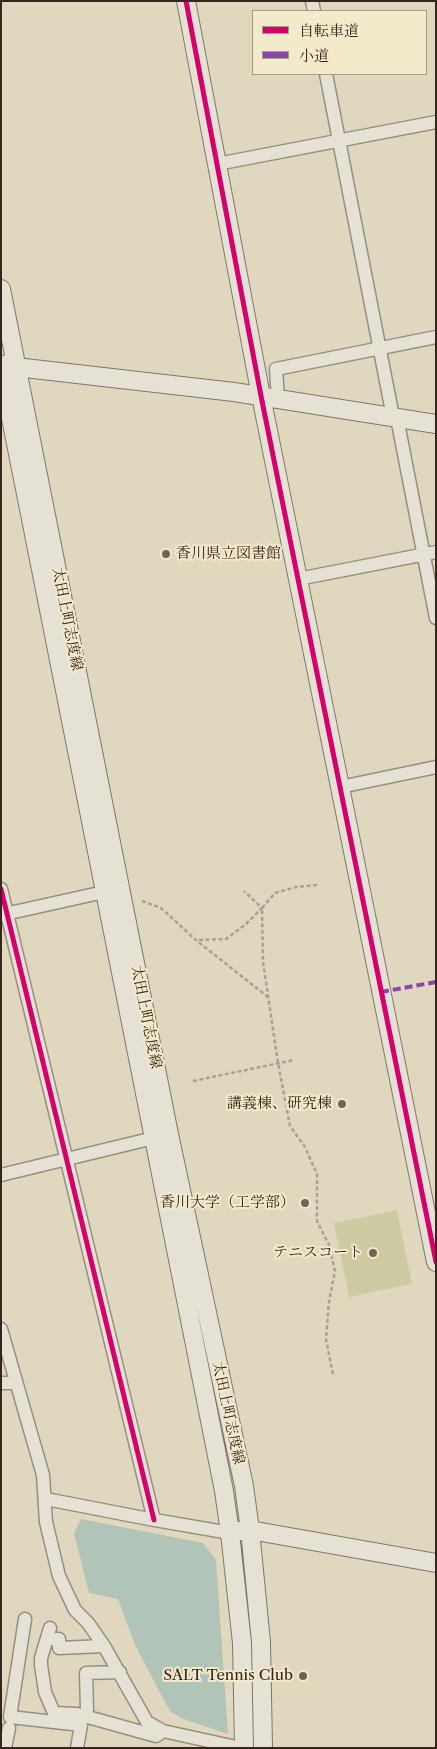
<!DOCTYPE html>
<meta charset="utf-8">
<style>
body{margin:0}
#map{position:relative;width:437px;height:1749px;overflow:hidden;background:#e0d8be;font-family:"Libre Caslon Text","Noto Serif JP",serif}
canvas{display:block}
.frame{position:absolute;inset:0;border:2px solid #36251c;pointer-events:none}
.legend{position:absolute;left:252px;top:10px;width:175px;height:65px;box-sizing:border-box;background:#f3eacc;border:1px solid #a79b86;margin:0;padding:6px 9px;list-style:none;font-size:15px;color:#36251c}
.legend li{display:flex;align-items:center;gap:10px;height:25px}
.legend b{width:25px;border:1px solid #a79b86}
</style>
<div id="map">
<canvas width="437" height="1749"></canvas>
<div class="frame"></div>
<ul class="legend">
<li><b style="height:6px;background:#d6006c"></b>自転車道</li>
<li><b style="height:6px;background:#8e44ad"></b>小道</li>
</ul>
</div>
<script>
const c = document.querySelector('canvas').getContext('2d');
c.lineJoin = 'round';
function fillPath(path, color) { c.fillStyle = color; c.fill(path, 'evenodd'); }
const shape = rows => new Path2D(rows.map(r => 'M' + r).join(''));
function strokePath(path, color, width, dash) { c.strokeStyle = color; c.lineWidth = width; c.lineCap = dash ? 'butt' : 'round'; c.setLineDash(dash || []); c.stroke(path); }
function write(font, color, halo, rows, align = 'center') {
  c.font = font + ' "Libre Caslon Text","Noto Serif JP",serif'; c.lineWidth = 4; c.setLineDash([]); c.textBaseline = 'middle'; c.strokeStyle = halo; c.fillStyle = color; for (const [text, x, y, turn = 0] of rows) {
    c.save(); c.translate(x, y); c.rotate((+turn || 0) * Math.PI / 180); c.textAlign = isNaN(turn) ? turn : align; if (halo) c.strokeText(text, 0, 0); c.fillText(text, 0, 0); c.restore();
  }
}
const green = shape([
 [397,1210,412,1284,349,1297,334,1223]
]);
const water = shape([
 [81,1519,203,1543,216,1560,228,1734,183,1719,171,1712,166,1704,135,1645,118,1599,89,1593,74,1533]
]);
const path = shape([
 [317,885,296,887,275,893,262,908,263,962,278,1063,290,1126,305,1147,317,1174,317,1221,329,1245,335,1271,329,1302,326,1339,333,1375],
 [142,901,161,908,197,941,268,997],
 [199,940,226,939,246,924,262,908,244,891],
 [193,1081,294,1060]
]);
const street = shape([
 [312,1,314,11],
 [326,74,393,417],
 [217,164,436,122],
 [278,399,276,369,436,337],
 [397,418,436,618],
 [298,579,436,552],
 [340,787,436,767],
 [1,889,154,1520],
 [1,915,113,890],
 [1,1175,162,1136],
 [1,1329,43,1475,46,1522,59,1576,75,1610,88,1623,104,1646,147,1722,163,1731,241,1748],
 [1,1383,16,1383],
 [46,1499,149,1519,230,1533],
 [25,1619,10,1717,81,1725,77,1748],
 [50,1628,41,1658,41,1665,45,1692,54,1713,77,1714,156,1736,163,1731],
 [47,1639,59,1639,59,1648,104,1646],
 [87,1710,86,1673,120,1672],
 [5,1748,9,1728]
]);
const secondary = shape([
 [186,1,261,396,436,1262],
 [1,289,169,1134,244,1486,250,1530,261,1642,263,1748],
 [7,364,16,367,234,392,436,424],
 [1,368,224,1491,230,1533,242,1643,244,1748],
 [239,1531,250,1530,436,1563]
]);
const quiet = shape([
 [381,992,436,982]
]);
const cycleway = shape([
 [186,1,261,396,436,1262],
 [1,889,154,1520]
]);
const markers = [
 [166,554,5,"#726455"],
 [342,1104,5,"#726455"],
 [305,1203,5,"#726455"],
 [373,1253,5,"#726455"],
 [303,1676,5,"#726455"]
];
const poiNames = [
 ["香川県立図書館",176,554,"left"],
 ["講義棟、研究棟",332,1104],
 ["香川大学（工学部）",295,1203],
 ["テニスコート",363,1253],
 ["SALT Tennis Club",293,1676]
];
const streetNames = [
 ["太田上町志度線",67,619,79],
 ["太田上町志度線",146,1017,79],
 ["太田上町志度線",228,1413,78]
];
fillPath(green, '#cccba1');
fillPath(water, '#b0c4b8');
strokePath(street, '#968f7f', 15);
strokePath(secondary, '#7e7769', 20);
strokePath(path, '#a6a298', 2.5, [4, 2.5]);
strokePath(street, '#e5e1d5', 12);
strokePath(secondary, '#e5e1d5', 18);
strokePath(quiet, '#8e44ad', 4, [8, 4]);
strokePath(cycleway, '#d6006c', 5);
for (const [x, y, r, color] of markers) { const dot = new Path2D(); dot.arc(x, y, r, 0, 2 * Math.PI); c.fillStyle = color; c.fill(dot); strokePath(dot, '#f3eacc', 2); }
write('15px', '#36251c', '#f3eacc', poiNames, 'right');
write('15px', '#36251c', '#f3eacc', streetNames);
</script>
